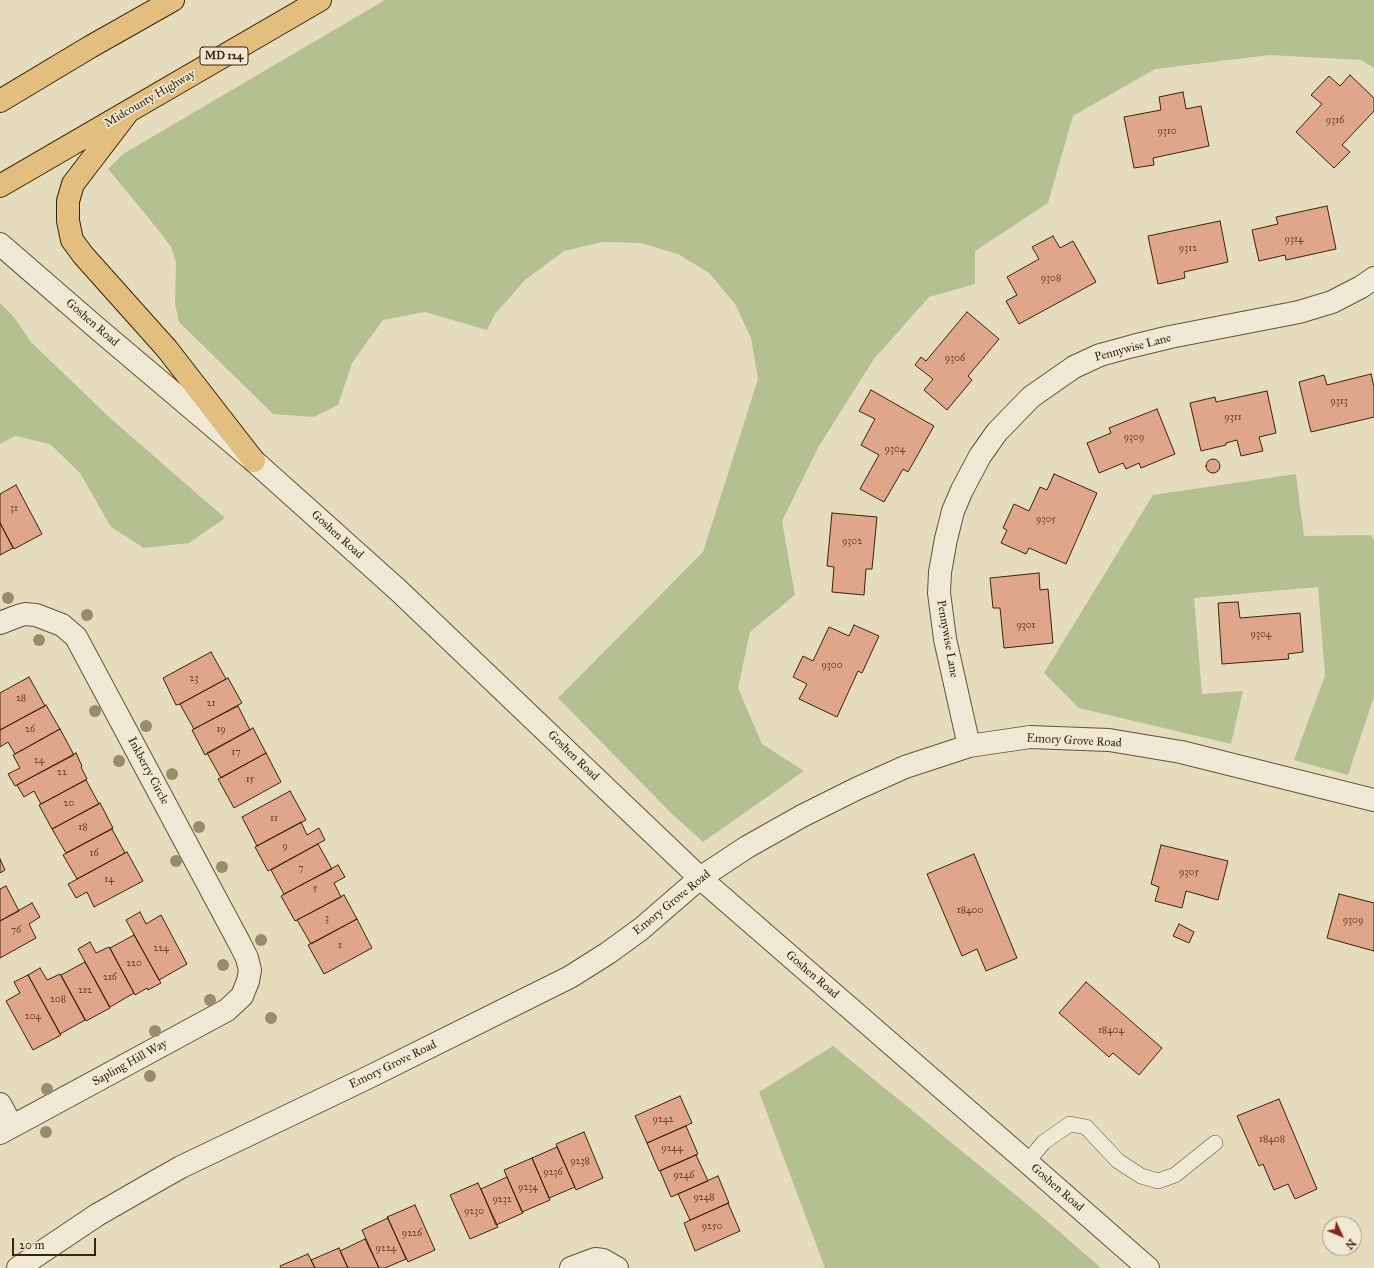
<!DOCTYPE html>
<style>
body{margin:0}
#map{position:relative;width:1374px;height:1268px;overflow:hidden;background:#e5dcbe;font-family:"IM FELL Great Primer",serif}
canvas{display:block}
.north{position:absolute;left:1322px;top:1216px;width:40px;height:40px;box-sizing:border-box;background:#eee8d5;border:1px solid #a79a82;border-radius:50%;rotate:134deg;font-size:11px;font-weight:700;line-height:16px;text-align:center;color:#3c2406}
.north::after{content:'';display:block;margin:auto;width:14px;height:18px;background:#8f2418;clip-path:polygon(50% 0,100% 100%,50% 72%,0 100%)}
.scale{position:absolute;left:12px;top:1238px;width:84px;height:18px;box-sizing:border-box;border:2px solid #3c2406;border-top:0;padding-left:5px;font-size:12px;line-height:14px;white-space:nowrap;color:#3c2406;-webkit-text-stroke:3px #eee8d5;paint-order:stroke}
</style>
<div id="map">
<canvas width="1374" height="1268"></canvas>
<div class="north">N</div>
<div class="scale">20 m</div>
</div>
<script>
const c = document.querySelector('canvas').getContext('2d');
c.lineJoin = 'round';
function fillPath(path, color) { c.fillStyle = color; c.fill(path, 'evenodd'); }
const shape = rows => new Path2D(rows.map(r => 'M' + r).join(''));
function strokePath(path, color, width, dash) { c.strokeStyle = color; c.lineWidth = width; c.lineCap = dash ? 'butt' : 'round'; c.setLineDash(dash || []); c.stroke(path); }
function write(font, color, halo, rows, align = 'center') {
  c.font = font + ' "IM FELL Great Primer",serif'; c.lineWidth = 3.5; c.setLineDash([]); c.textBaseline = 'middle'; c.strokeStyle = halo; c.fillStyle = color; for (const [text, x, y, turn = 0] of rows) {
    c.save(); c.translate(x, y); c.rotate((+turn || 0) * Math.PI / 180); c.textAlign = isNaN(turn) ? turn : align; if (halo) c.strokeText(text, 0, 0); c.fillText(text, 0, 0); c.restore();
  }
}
const green = shape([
 [385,0,1374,0,1374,68,1361,60,1270,55,1155,69,1073,116,1048,203,975,251,975,284,929,297,874,359,819,446,782,521,795,595,750,632,738,688,762,744,804,771,703,842,671,813,558,698,703,552,758,379,751,338,735,304,709,273,678,254,641,243,602,242,564,251,525,280,495,314,487,330,425,312,383,320,352,363,338,405,314,417,273,414,179,322,175,304,176,263,171,247,160,232,108,169,123,154],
 [0,303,14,317,31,342,109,417,225,518,189,543,144,548,111,527,80,473,50,444,15,436,0,444],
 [1296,474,1304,536,1371,535,1374,540,1374,696,1348,775,1294,760,1325,675,1318,587,1194,598,1202,694,1243,691,1231,744,1079,708,1044,673,1153,495],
 [833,1046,1039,1214,1101,1268,825,1268,759,1092]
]);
const building = shape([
 [1350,75,1374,98,1374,111,1342,145,1350,152,1334,168,1296,132,1322,104,1311,95,1329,76,1340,86,1350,75],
 [1183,92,1186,109,1201,106,1209,146,1153,158,1154,165,1134,168,1124,117,1161,110,1159,97,1183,92],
 [1327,206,1336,249,1286,260,1285,255,1259,261,1252,230,1278,224,1276,217,1327,206],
 [1220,221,1228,262,1184,272,1185,278,1158,284,1148,236,1220,221],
 [1053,236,1060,248,1073,241,1096,282,1019,324,1006,301,1017,295,1007,277,1039,259,1032,247,1053,236],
 [967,312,999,339,968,376,972,380,947,410,924,390,933,379,915,365,921,357,926,361,967,312],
 [1371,374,1374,387,1374,417,1311,432,1299,382,1324,375,1327,385,1371,374],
 [871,390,934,426,908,472,903,469,884,502,860,489,879,455,861,445,875,419,859,411,871,390],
 [1267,391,1276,433,1259,437,1263,451,1241,456,1237,440,1226,443,1226,445,1201,451,1190,403,1215,397,1216,402,1267,391],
 [1157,409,1175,454,1141,468,1139,463,1126,469,1123,463,1099,473,1087,443,1111,433,1109,428,1157,409],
 '1206 466a7 7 0 1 1 14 0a7 7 0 1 1-14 0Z',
 [1054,474,1097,493,1066,564,1029,548,1026,554,1001,543,1007,530,1003,528,1014,504,1029,511,1040,487,1047,490,1054,474],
 [16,485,42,534,14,549,0,523,0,494,16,485],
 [832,513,877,517,872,569,866,569,864,595,832,592,834,567,827,566,832,513],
 [0,523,13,548,0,555,0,523],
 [1039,573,1040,590,1048,589,1053,643,1004,648,1000,608,993,608,990,578,1039,573],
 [1238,602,1240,618,1300,613,1303,652,1288,654,1289,659,1222,664,1218,603,1238,602],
 [854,625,879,636,862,673,858,671,837,717,799,699,807,684,793,677,803,656,813,661,829,627,849,636,854,625],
 [211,652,226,679,180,704,176,705,163,678,211,652],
 [29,677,45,706,0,730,0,693,29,677],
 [228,678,242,703,194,729,180,704,228,678],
 [46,705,60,729,15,754,8,742,0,747,0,730,46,705],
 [238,706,250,730,205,755,192,730,238,706],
 [253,728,266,753,221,778,207,753,253,728],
 [60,729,74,755,15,786,8,774,20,768,13,755,60,729],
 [76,753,82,766,81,767,87,779,41,804,34,791,24,797,17,785,76,753],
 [266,753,281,782,234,808,218,779,266,753],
 [86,780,99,804,52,829,39,805,86,780],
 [290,791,306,820,257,846,242,817,290,791],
 [100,803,113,828,66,853,52,829,100,803],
 [301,822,307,835,319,828,325,840,268,871,255,847,301,822],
 [112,829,125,853,77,879,63,855,112,829],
 [318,844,332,869,284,894,271,870,318,844],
 [1161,845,1228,861,1218,900,1186,891,1182,908,1155,901,1159,887,1151,884,1161,845],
 [127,852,143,881,94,907,87,892,76,898,68,884,127,852],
 [974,854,1017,958,986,971,977,949,962,956,927,874,974,854],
 [0,859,5,870,0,873,0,859],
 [338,865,345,877,334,883,341,897,295,921,281,896,338,865],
 [6,886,19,911,0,921,0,889,6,886],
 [1339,894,1374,903,1374,951,1327,938,1339,894],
 [344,895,357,919,311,944,297,920,344,895],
 [32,903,40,917,29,924,36,938,0,958,0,921,32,903],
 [140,912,146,924,161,915,187,964,159,980,126,920,140,912],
 [357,919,372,948,324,974,308,945,357,919],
 [1179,924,1194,932,1189,943,1173,936,1179,924],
 [134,935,161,983,148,990,147,988,135,995,110,948,134,935],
 [90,942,96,953,109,947,134,993,110,1007,78,949,90,942],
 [85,962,110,1008,86,1021,61,975,85,962],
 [40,968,47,980,60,974,85,1020,60,1034,28,975,40,968],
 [28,975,61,1035,33,1050,6,1001,20,993,14,982,28,975],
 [1086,982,1162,1048,1139,1075,1113,1053,1109,1057,1059,1013,1086,982],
 [680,1096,692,1123,647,1143,635,1116,680,1096],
 [1279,1099,1317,1189,1295,1199,1288,1184,1274,1190,1263,1164,1259,1166,1237,1116,1279,1099],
 [686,1126,698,1154,659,1171,647,1143,686,1126],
 [584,1132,603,1178,576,1190,556,1144,584,1132],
 [557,1147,575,1187,549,1198,532,1158,557,1147],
 [696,1155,708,1181,671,1197,660,1171,696,1155],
 [532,1158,550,1200,522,1212,504,1170,532,1158],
 [718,1176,729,1203,690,1220,678,1194,718,1176],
 [507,1177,523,1213,496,1225,481,1189,507,1177],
 [478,1183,498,1227,470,1239,450,1195,478,1183],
 [728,1203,740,1231,695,1251,684,1223,728,1203],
 [415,1205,435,1250,408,1262,387,1217,415,1205],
 [388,1218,406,1259,385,1268,379,1268,362,1230,388,1218],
 [365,1239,379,1268,348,1268,340,1251,365,1239],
 [339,1248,348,1268,315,1268,311,1260,339,1248],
 [308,1254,315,1268,281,1268,280,1266,308,1254]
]);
const service = shape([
 [1027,1162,1044,1142,1070,1124,1086,1127,1118,1161,1141,1176,1158,1181,1175,1175,1215,1143]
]);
const minor = shape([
 [0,623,18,616,25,614,36,615,62,625,76,637,240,944,247,958,250,970,248,981,242,996,227,1010,0,1133],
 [969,746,945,639,939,593,940,572,946,539,953,511,962,490,980,456,997,432,1031,397,1074,367,1100,355,1133,346,1170,337,1299,312,1332,302,1361,287,1374,278],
 [700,878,747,847,802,816,856,789,905,767,969,746,1030,737,1109,740,1181,752,1374,800],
 [0,1104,12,1126],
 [571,1268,595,1259,603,1260,617,1268]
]);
const tertiary = shape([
 [0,244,98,329,254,461,398,590,700,878,1027,1162,1148,1268],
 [18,1268,97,1215,151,1184,181,1167,367,1078,570,977,608,953,641,929,700,878]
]);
const primary = shape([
 [0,101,90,47,173,0],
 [128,112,73,184,68,201,68,221,72,240,83,255,167,349,254,461],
 [0,186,320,0]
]);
const trees = [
 [8,598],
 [87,615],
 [39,640],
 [95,711],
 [146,726],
 [119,761],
 [172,774],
 [199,827],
 [176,861],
 [222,867],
 [261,940],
 [223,965],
 [210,1000],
 [271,1018],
 [155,1031],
 [150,1076],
 [47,1089],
 [46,1132]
];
const numberNames = [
 ["9316",1335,121],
 ["9310",1167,132],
 ["9314",1294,240],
 ["9312",1188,249],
 ["9308",1051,279],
 ["9306",955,359],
 ["9313",1339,402],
 ["9311",1233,418],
 ["9309",1134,438],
 ["9304",895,450],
 ["31",14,509],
 ["9305",1046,520],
 ["9302",852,542],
 ["9301",1026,626],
 ["9304",1261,635],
 ["9300",832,666],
 ["23",194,679],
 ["28",21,699],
 ["21",211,704],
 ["26",30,730],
 ["19",221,730],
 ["17",236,753],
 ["24",39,761],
 ["22",62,773],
 ["15",250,780],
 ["20",69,804],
 ["11",274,819],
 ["18",83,828],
 ["9",285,847],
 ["16",94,854],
 ["7",301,869],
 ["9305",1189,873],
 ["14",109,880],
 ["5",315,889],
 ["18400",970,911],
 ["3",327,919],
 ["9309",1353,921],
 ["76",16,931],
 ["1",340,946],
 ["224",161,949],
 ["220",134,964],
 ["216",110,978],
 ["212",85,991],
 ["208",58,1000],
 ["204",33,1017],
 ["18404",1111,1031],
 ["9242",663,1120],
 ["18408",1272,1140],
 ["9244",672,1149],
 ["9238",580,1162],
 ["9236",553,1173],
 ["9246",684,1176],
 ["9234",528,1188],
 ["9248",704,1198],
 ["9232",502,1200],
 ["9230",474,1212],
 ["9250",712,1227],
 ["9226",412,1234],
 ["9224",386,1249]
];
const shields = [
 [224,56,48]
];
const shieldNames = [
 ["MD 124",224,56]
];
const streetNames = [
 ["Midcounty Highway",150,99,-30],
 ["Goshen Road",92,323,41],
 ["Pennywise Lane",1133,348,-15],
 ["Goshen Road",337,535,42],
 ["Pennywise Lane",947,639,80],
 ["Emory Grove Road",1074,741,3],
 ["Goshen Road",573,756,44],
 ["Inkberry Circle",148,771,62],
 ["Emory Grove Road",672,903,-39],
 ["Goshen Road",812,975,41],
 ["Sapling Hill Way",130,1063,-29],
 ["Emory Grove Road",393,1065,-26],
 ["Goshen Road",1057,1188,41]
];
fillPath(green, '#b5c091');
fillPath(building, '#e0a68c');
strokePath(building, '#3c2406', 1);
strokePath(service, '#665234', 16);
strokePath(minor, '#665234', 24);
strokePath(tertiary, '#665234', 24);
strokePath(primary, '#3c2406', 24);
strokePath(service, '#eee8d5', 15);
strokePath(minor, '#eee8d5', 22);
strokePath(tertiary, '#eee8d5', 22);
strokePath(primary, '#e2be7f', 22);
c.fillStyle = '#998c6c';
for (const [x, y] of trees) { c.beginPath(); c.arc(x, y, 6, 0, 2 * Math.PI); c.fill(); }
write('10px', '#654428', null, numberNames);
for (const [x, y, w] of shields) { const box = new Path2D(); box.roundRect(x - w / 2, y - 9, w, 18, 3); c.fillStyle = '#eee8d5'; c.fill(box); strokePath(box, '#3c2406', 1); }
write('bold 11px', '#3c2406', null, shieldNames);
write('12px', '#3c2406', '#eee8d5', streetNames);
</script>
